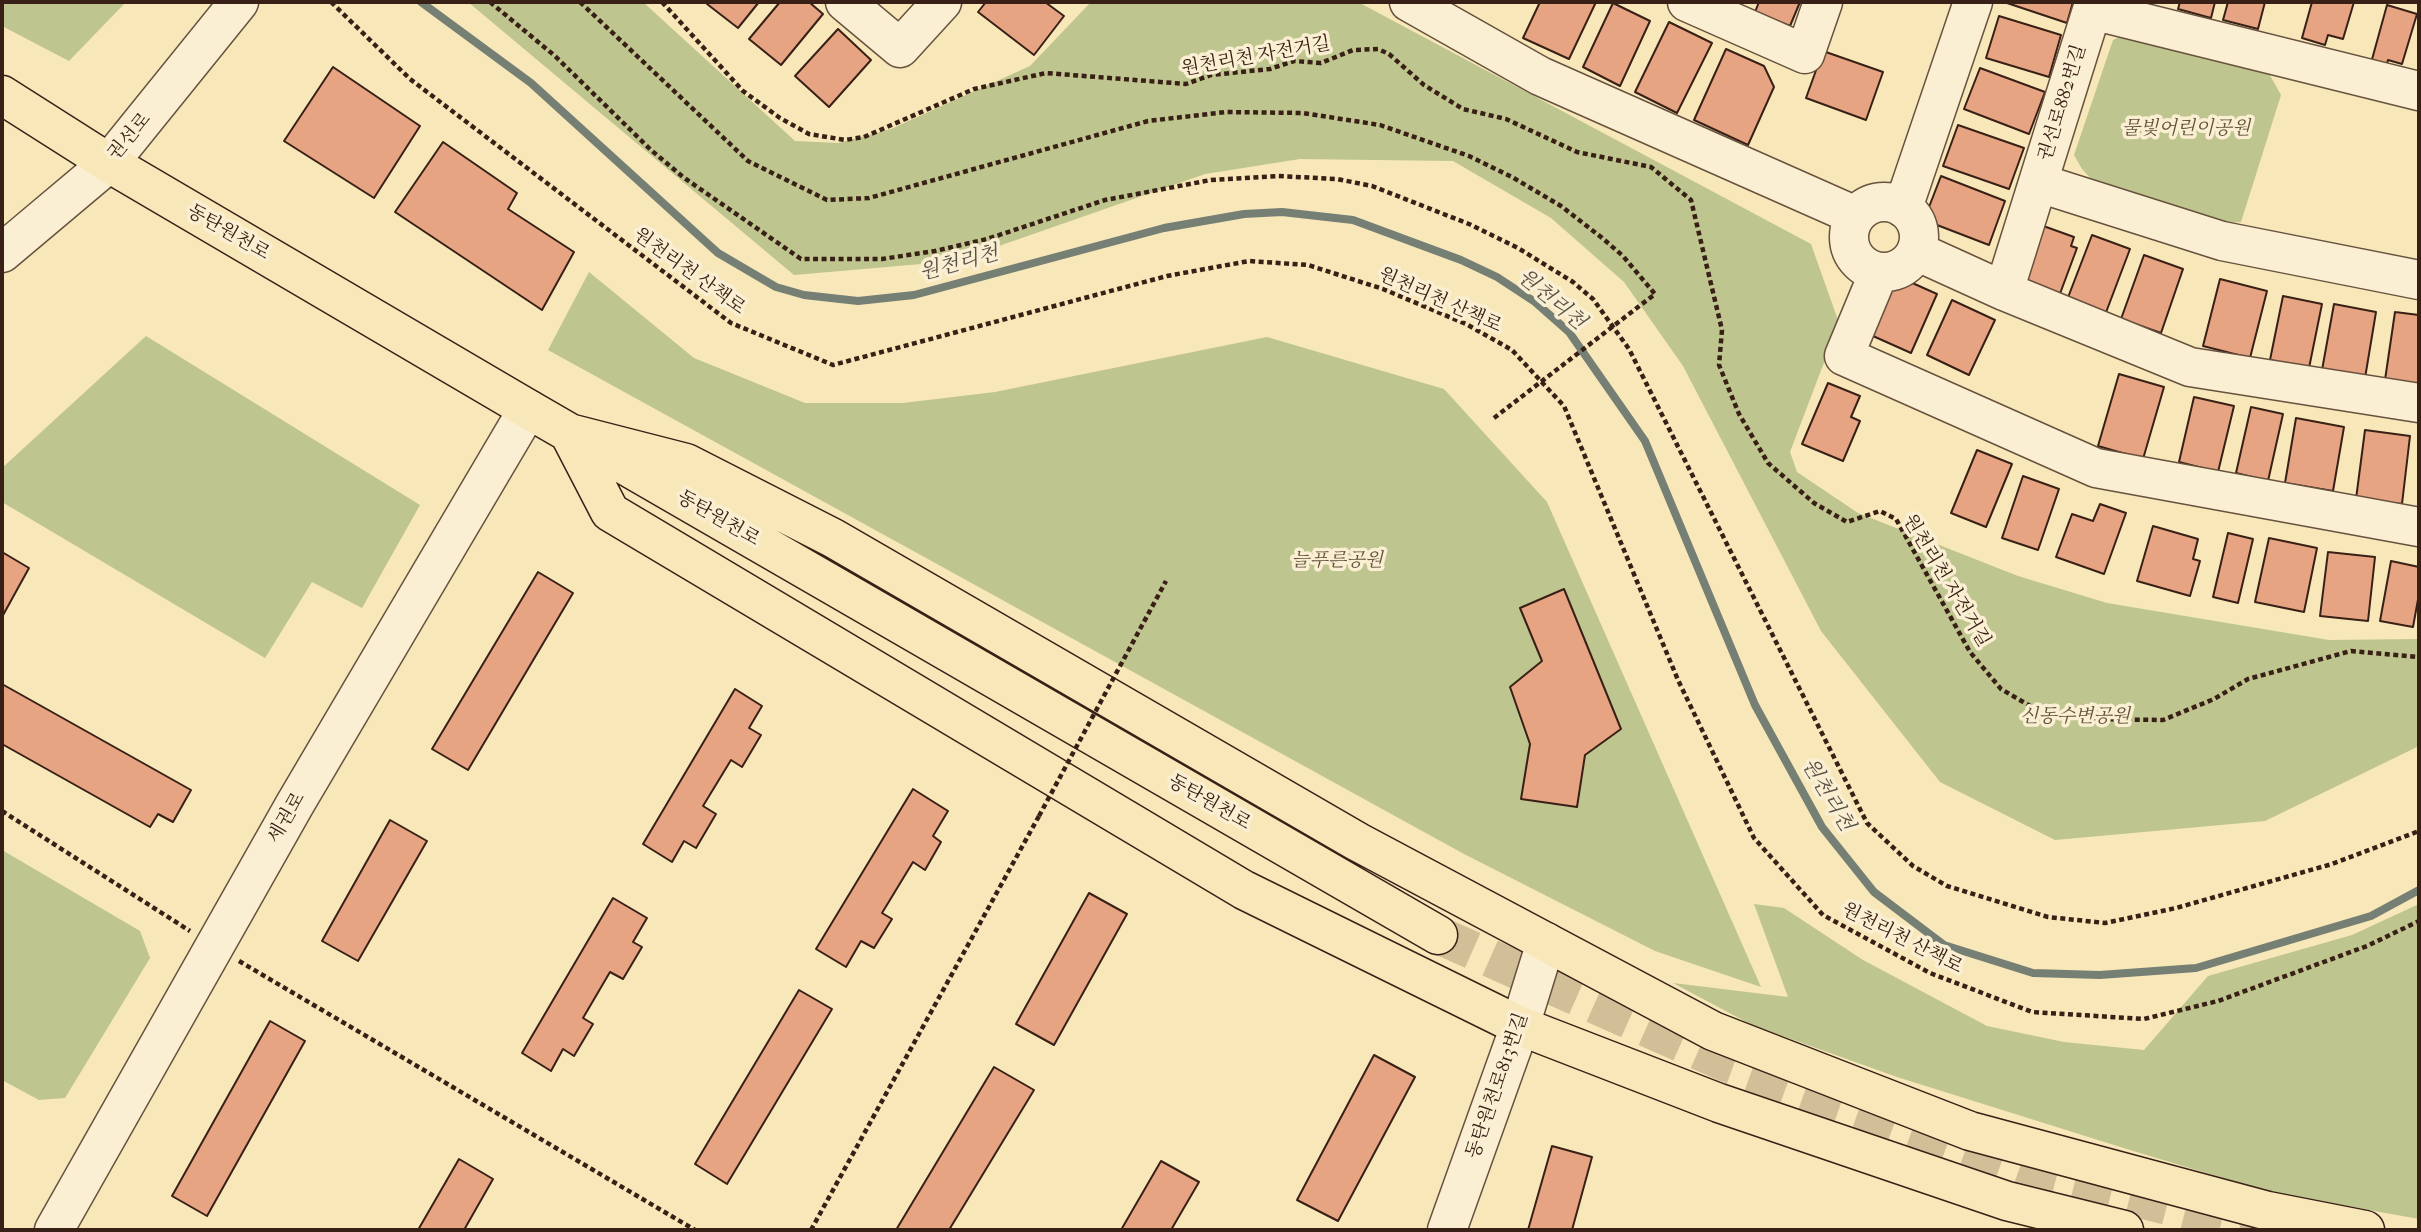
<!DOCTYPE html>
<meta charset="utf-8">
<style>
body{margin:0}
#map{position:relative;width:2421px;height:1232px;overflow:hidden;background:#f7e7b9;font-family:"IM FELL French Canon",serif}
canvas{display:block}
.frame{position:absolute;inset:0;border:4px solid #392016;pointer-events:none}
</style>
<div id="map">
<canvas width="2421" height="1232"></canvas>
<div class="frame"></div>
</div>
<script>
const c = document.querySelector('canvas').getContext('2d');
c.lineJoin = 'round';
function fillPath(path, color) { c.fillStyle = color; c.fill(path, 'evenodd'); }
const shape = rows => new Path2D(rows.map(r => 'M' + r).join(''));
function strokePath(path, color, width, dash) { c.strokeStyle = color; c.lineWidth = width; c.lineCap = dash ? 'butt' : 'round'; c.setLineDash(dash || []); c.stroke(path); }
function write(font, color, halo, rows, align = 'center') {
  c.font = font + ' "IM FELL French Canon","Noto Serif KR",serif'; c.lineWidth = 7; c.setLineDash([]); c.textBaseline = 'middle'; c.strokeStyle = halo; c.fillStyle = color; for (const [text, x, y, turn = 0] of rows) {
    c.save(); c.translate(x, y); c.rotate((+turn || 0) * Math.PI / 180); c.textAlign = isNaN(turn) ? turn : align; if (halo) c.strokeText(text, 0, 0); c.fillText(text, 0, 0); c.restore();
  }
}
const green = shape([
 [2,2,126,2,69,61,2,26],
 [468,2,643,2,795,141,839,143,891,129,1030,66,1091,2,1358,2,1811,244,1839,323,1790,452,1797,472,1858,513,2018,576,2107,603,2329,640,2419,639,2419,746,2265,821,2055,840,1940,782,1821,631,1683,366,1624,282,1551,218,1453,161,1300,159,1205,174,956,261,794,275],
 [2131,31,2267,70,2281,95,2241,222,2227,223,2094,182,2082,169,2074,155,2113,40],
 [589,272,694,358,805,403,903,403,995,392,1267,337,1444,389,1547,502,1761,987,1655,951,1464,854,548,350],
 [146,336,420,505,362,608,312,582,265,658,2,502,2,468],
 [2,850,140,931,150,958,65,1098,39,1100,2,1080],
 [1754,904,1784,908,1863,960,1987,1026,2064,1042,2144,1050,2208,976,2352,935,2419,904,2419,1219,2269,1192,2130,1150,1897,1077,1752,1025,1673,983,1788,997]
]);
const stream = shape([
 [421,2,531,83,718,253,776,287,804,295,858,301,914,295,1164,228,1244,214,1282,212,1353,220,1461,260,1497,277,1535,302,1569,332,1645,441,1755,705,1822,827,1874,892,1944,945,2033,973,2100,975,2196,968,2371,916,2419,890]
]);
const building = shape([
 [709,2,759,2,738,28,707,4,709,2],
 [780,2,809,2,823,14,781,65,749,39,780,2],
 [986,2,1045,2,1064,16,1034,55,978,12,986,2],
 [1540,2,1596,2,1569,59,1523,38,1540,2],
 [1759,2,1800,2,1790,26,1755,12,1759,2],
 [2004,2,2073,2,2067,23,2004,2],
 [2180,2,2215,2,2211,18,2178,9,2180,2],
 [2228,2,2265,2,2258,29,2223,20,2228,2],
 [2312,2,2354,2,2343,39,2328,35,2325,45,2302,38,2312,2],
 [1613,3,1650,21,1620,86,1583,67,1613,3],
 [2387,5,2417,14,2402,64,2388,60,2386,67,2371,63,2387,5],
 [1999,16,2061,35,2049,77,1986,58,1999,16],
 [1669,22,1712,43,1677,113,1635,92,1669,22],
 [838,29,871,60,829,107,795,76,838,29],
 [1726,49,1764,66,1774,87,1748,145,1694,120,1726,49],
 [1823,51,1883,72,1866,120,1806,98,1823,51],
 [333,67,420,126,374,198,284,141,333,67],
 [1980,68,2045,92,2029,134,1964,109,1980,68],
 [1958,125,2024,148,2009,189,1943,166,1958,125],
 [443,142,517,193,508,209,574,252,542,310,395,212,443,142],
 [1941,176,2005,201,1989,245,1924,220,1941,176],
 [2035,223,2074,237,2071,246,2077,248,2058,299,2013,282,2035,223],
 [2092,235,2130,249,2105,315,2067,300,2092,235],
 [2144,255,2183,269,2161,333,2121,319,2144,255],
 [1890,273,1937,294,1911,353,1864,332,1890,273],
 [2220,279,2267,291,2250,358,2203,346,2220,279],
 [2283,296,2322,304,2309,368,2270,360,2283,296],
 [1952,300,1995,320,1969,375,1927,355,1952,300],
 [2334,304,2376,312,2365,378,2322,370,2334,304],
 [2395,312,2419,315,2419,385,2385,380,2395,312],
 [2119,374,2164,387,2143,459,2098,446,2119,374],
 [1828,383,1860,396,1851,417,1860,421,1843,461,1802,444,1828,383],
 [2194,397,2234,406,2218,472,2179,462,2194,397],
 [2251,407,2283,414,2268,481,2236,473,2251,407],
 [2296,418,2344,427,2333,491,2285,483,2296,418],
 [2365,430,2410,436,2402,504,2356,499,2365,430],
 [1977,450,2012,464,1986,527,1951,513,1977,450],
 [2023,476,2059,489,2038,550,2002,538,2023,476],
 [2100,504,2126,513,2104,574,2056,557,2072,514,2093,521,2100,504],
 [2153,526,2198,539,2193,559,2200,561,2190,596,2137,581,2153,526],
 [2228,533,2253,539,2238,603,2213,597,2228,533],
 [2269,538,2317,548,2304,612,2255,602,2269,538],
 [2,552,29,568,2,617,2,552],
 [2328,552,2375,557,2368,621,2320,616,2328,552],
 [2391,561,2419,567,2419,594,2413,627,2380,621,2391,561],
 [538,572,573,593,468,770,432,749,538,572],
 [1564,589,1621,729,1585,755,1577,807,1521,799,1530,744,1510,687,1542,661,1520,608,1564,589],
 [2,684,191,790,173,822,158,814,150,827,2,744,2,684],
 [735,689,762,706,749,728,761,735,742,767,731,760,703,806,716,814,696,848,684,841,672,862,643,844,735,689],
 [913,789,948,811,933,836,941,842,925,870,913,862,882,913,892,919,874,948,861,941,846,967,816,949,913,789],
 [390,820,427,841,358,961,322,941,390,820],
 [1089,893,1127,914,1054,1045,1016,1024,1089,893],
 [613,898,647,918,633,942,642,947,623,979,610,972,583,1018,593,1024,574,1056,563,1049,551,1071,522,1053,613,898],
 [799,990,832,1009,727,1184,695,1164,799,990],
 [270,1021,305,1041,207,1216,172,1196,270,1021],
 [1374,1055,1415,1077,1338,1221,1297,1200,1374,1055],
 [994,1067,1034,1090,949,1230,896,1230,994,1067],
 [1552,1146,1592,1157,1572,1230,1528,1230,1552,1146],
 [459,1159,493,1179,464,1230,418,1230,459,1159],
 [1161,1161,1199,1182,1171,1230,1121,1230,1161,1161]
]);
const majorTunnel = shape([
 [1438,935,1726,1063,2020,1169,2264,1230]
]);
const path = shape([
 [331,2,410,79,731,323,833,365,1167,276,1249,261,1308,265,1383,289,1466,324,1512,350,1564,406,1678,680,1754,838,1823,915,1930,973,2032,1012,2144,1019,2218,1001,2367,946,2419,921],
 [490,2,555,56,651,150,683,177,801,259,882,259,935,251,987,239,1105,200,1211,180,1278,176,1337,179,1372,186,1469,224,1518,248,1573,282,1593,299,1629,349,1867,823,1913,866,1947,886,2048,917,2105,923,2176,908,2332,864,2419,831],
 [580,2,748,161,827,200,869,198,1148,121,1226,112,1303,113,1380,125,1469,156,1512,177,1561,206,1601,237,1623,256,1655,294],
 [662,2,743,91,780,118,809,134,845,140,864,137,974,89,1046,73,1186,84,1211,75,1270,69,1294,61,1321,63,1353,50,1378,49,1389,54,1424,85,1463,109,1506,119,1577,152,1651,167,1691,200,1722,330,1719,365,1739,414,1768,463,1814,503,1847,522,1880,511,1896,519,1970,652,2001,689,2037,710,2086,719,2163,720,2214,699,2248,679,2351,651,2419,657],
 [2,811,190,931],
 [239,961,695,1230],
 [811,1230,1039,816]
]);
const minor = shape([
 [845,2,900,48,942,2],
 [1409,2,1540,76,1856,216],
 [1687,2,1805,54,1823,2],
 [2039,183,2222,241,2419,280],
 '1849 237a35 35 0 1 1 70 0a35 35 0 1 1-70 0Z',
 [1903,208,1973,2],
 [1916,251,2004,291,2190,367,2419,403],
 [2,253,109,163,239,2],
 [1879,272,1844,356,2096,468,2419,527],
 [2004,291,2092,10,2419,91],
 [54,1230,295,804,528,409],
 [1447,1230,1520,1026,1546,942]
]);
const major = shape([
 [2,95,109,163,528,409,1438,935],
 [569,433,686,463,833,538,1358,842,1713,1031,1970,1131,2268,1211,2365,1230],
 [569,433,610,512,1244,890,1520,1026,1719,1103,2007,1201,2124,1230]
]);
const pathBridge = shape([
 [1494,418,1655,294],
 [1039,816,1166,581]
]);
const streetNames = [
 ["원천리천 자전거길",1256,57,-10],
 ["권선로882번길",2063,103,-73],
 ["권선로",130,137,-50],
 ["동탄원천로",228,233,30],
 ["원천리천 산책로",689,272,36],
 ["원천리천 산책로",1440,301,24],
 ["동탄원천로",718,519,30],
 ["원천리천 자전거길",1946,581,59],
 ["동탄원천로",1209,803,30],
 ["세권로",287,818,-60],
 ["원천리천 산책로",1902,939,27],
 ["동탄원천로813번길",1498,1086,-71]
];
const parkNames = [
 ["물빛어린이공원",2186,129],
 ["늘푸른공원",1337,561],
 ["신동수변공원",2075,717]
];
const waterNames = [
 ["원천리천",959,264,-15],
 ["원천리천",1551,300,40],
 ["원천리천",1827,795,59]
];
fillPath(green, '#bec58e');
strokePath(stream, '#757f74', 8);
fillPath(building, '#e6a483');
strokePath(building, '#392016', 2);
strokePath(majorTunnel, '#d1bf98', 38, [38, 19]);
strokePath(minor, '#68523f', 41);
strokePath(major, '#392016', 41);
strokePath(path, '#392016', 4.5, [5, 3.5]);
strokePath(minor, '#faefd2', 38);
strokePath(major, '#f7e7b9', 38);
strokePath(pathBridge, '#392016', 4.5, [5, 3.5]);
write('19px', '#392016', '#faefd2', streetNames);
write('italic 19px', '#61523a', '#faefd2', parkNames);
write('italic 21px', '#575045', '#faefd2', waterNames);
</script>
